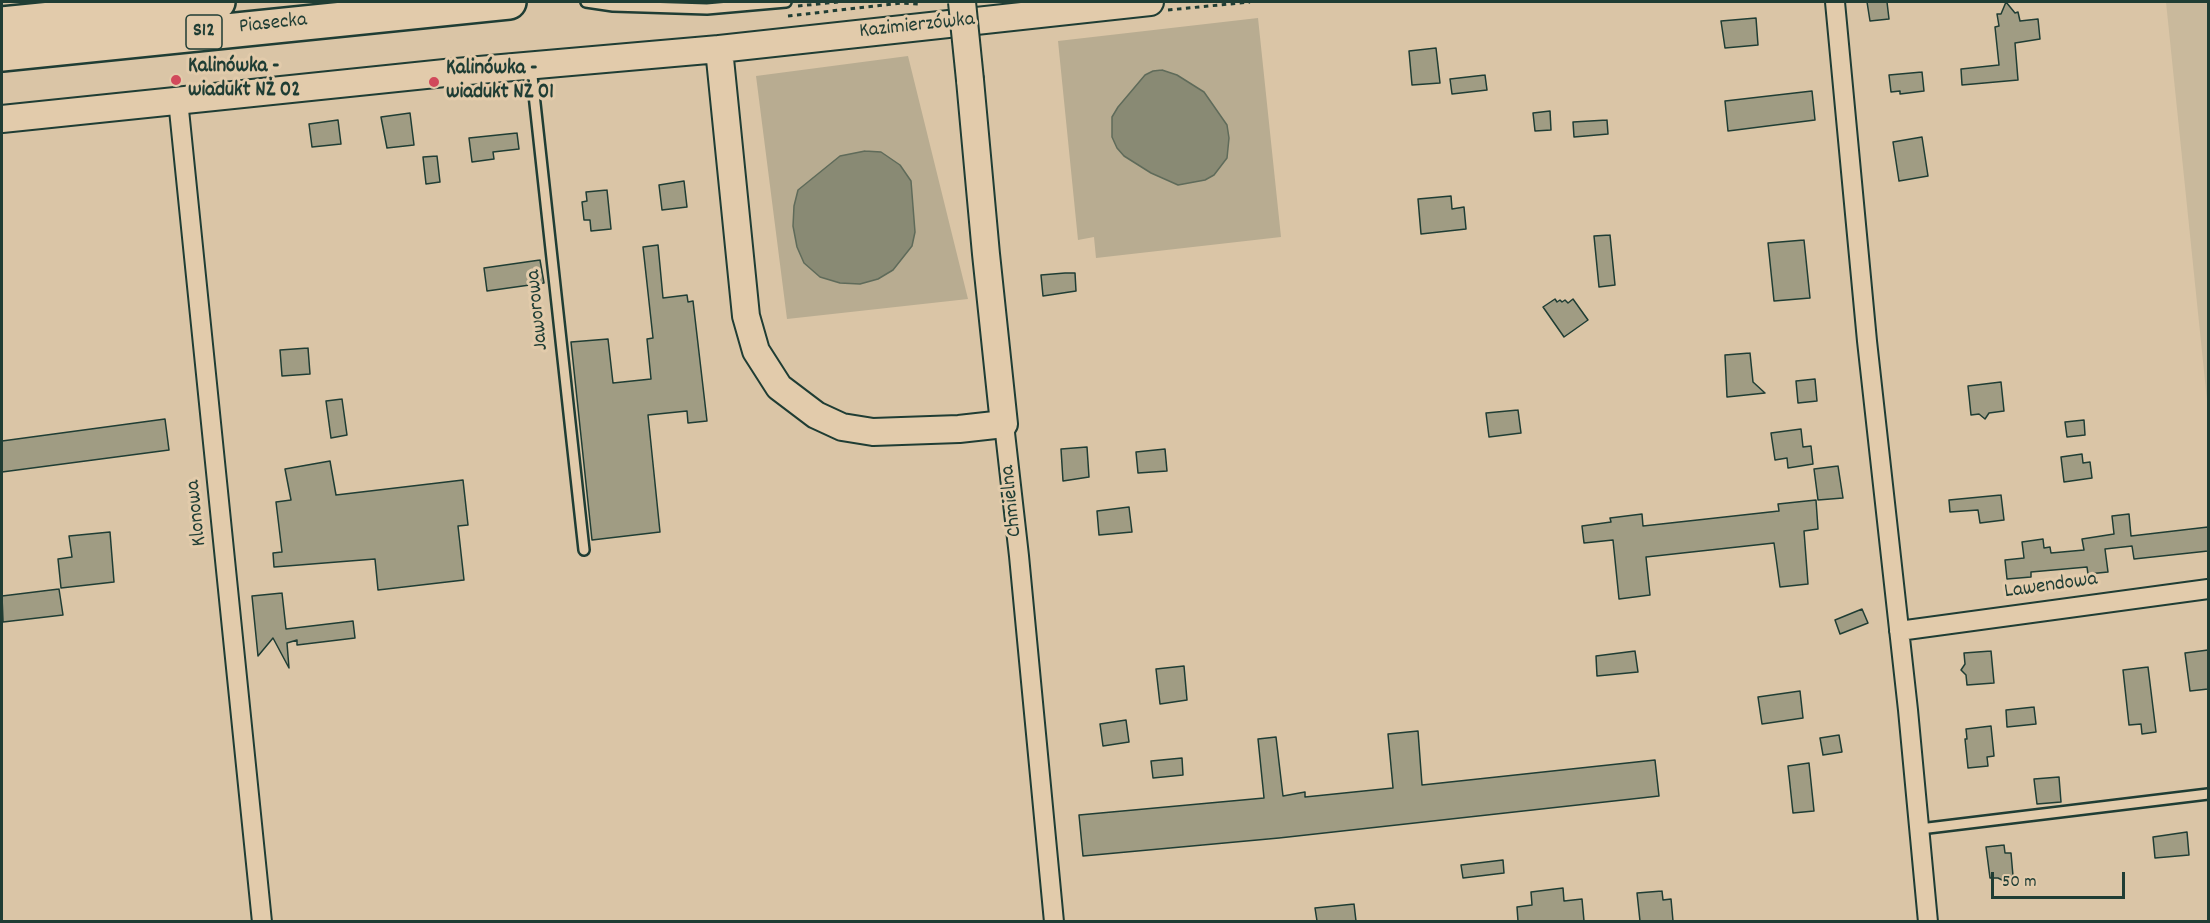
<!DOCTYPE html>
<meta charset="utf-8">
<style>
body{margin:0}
#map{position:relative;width:2210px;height:923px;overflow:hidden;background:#dac5a6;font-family:Dekko,sans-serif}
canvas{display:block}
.frame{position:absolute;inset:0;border:3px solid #1f3d34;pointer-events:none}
.scale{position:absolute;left:1991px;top:872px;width:134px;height:27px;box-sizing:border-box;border:3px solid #1f3d34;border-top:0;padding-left:8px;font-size:18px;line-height:21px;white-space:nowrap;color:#1f3d34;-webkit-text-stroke:4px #e2cbab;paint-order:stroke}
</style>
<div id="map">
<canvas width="2210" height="923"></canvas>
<div class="frame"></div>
<div class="scale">50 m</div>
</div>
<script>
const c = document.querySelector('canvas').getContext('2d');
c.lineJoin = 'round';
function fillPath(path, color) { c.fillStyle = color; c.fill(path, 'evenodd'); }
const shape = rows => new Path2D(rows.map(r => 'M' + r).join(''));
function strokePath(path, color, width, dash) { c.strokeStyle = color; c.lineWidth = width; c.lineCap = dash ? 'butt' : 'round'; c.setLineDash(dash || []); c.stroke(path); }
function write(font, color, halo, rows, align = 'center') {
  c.font = font + ' Dekko,sans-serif'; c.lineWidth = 6; c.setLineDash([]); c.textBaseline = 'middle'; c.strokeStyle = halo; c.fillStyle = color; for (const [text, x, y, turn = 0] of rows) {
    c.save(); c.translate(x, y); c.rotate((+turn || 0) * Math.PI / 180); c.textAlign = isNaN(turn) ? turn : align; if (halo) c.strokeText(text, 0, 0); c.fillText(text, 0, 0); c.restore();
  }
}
const built = shape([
 [2166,2,2208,2,2208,400,2207,400]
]);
const green = shape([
 [1258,18,1281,237,1096,258,1094,237,1078,240,1058,41],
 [908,56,968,299,787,319,756,76]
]);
const water = shape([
 [1162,70,1177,75,1204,92,1227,125,1229,138,1227,158,1214,175,1205,180,1178,185,1151,173,1124,156,1117,148,1112,137,1112,117,1118,107,1145,75,1153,71,1162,70],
 [865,151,881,152,900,165,911,181,915,232,912,246,893,270,878,279,860,284,840,283,820,277,804,263,797,247,793,226,794,206,798,190,840,156,865,151]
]);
const building = shape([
 [1867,2,1887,2,1889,19,1870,21,1867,2],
 [2006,2,2015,13,2018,12,2020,21,2038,19,2040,39,2015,43,2018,80,1962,85,1961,69,1999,65,1995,27,1999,26,1997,14,2001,14,2006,2],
 [1756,18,1758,45,1725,48,1721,21,1756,18],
 [1436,48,1440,83,1412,85,1409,51,1436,48],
 [1922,72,1924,91,1900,94,1900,91,1891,92,1889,75,1922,72],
 [1485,75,1487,90,1452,94,1450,79,1485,75],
 [1812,91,1815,120,1728,131,1725,101,1812,91],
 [1550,111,1551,130,1535,131,1533,113,1550,111],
 [410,113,414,145,387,148,381,117,410,113],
 [338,120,341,144,312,147,309,124,338,120],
 [1607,120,1608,134,1574,137,1573,122,1607,120],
 [517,133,519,149,493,152,494,159,472,162,469,138,517,133],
 [1922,137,1928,176,1899,181,1893,142,1922,137],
 [437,156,440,182,426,184,423,157,437,156],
 [684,181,687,207,662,210,659,185,684,181],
 [607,190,611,229,591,231,590,220,584,220,582,202,587,201,586,192,607,190],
 [1451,196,1452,209,1464,207,1466,229,1421,234,1418,199,1451,196],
 [1610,235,1615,285,1599,287,1594,236,1610,235],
 [1804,240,1810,298,1774,301,1768,243,1804,240],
 [658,245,663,298,687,295,688,302,693,301,707,421,688,423,687,411,648,415,660,532,592,540,571,342,608,339,613,383,651,379,647,339,653,338,643,247,658,245],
 [540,260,544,283,487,291,484,268,540,260],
 [1065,273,1075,273,1076,291,1043,296,1041,275,1065,273],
 [1555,299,1557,302,1560,300,1562,302,1565,300,1568,303,1573,299,1588,320,1564,337,1543,307,1555,299],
 [308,348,310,374,282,376,280,350,308,348],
 [1750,353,1753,382,1765,393,1727,397,1725,355,1750,353],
 [1815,379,1817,401,1798,403,1796,381,1815,379],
 [2001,382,2004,411,1989,413,1985,419,1979,414,1971,415,1968,386,2001,382],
 [342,399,347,435,331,438,326,401,342,399],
 [1518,410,1521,433,1489,437,1486,413,1518,410],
 [165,419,169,450,2,472,2,441,165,419],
 [2084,420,2085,435,2067,437,2065,422,2084,420],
 [1801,429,1803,447,1811,446,1813,464,1788,468,1787,458,1775,460,1771,433,1801,429],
 [1087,447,1089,477,1063,481,1061,449,1087,447],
 [1165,449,1167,471,1138,473,1136,452,1165,449],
 [2082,454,2083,463,2090,462,2092,478,2064,482,2061,457,2082,454],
 [330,461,336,495,463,480,468,525,458,526,464,580,378,590,375,559,274,567,273,553,282,552,276,502,291,500,285,469,330,461],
 [1838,466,1843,498,1818,500,1814,469,1838,466],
 [2001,495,2004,520,1980,523,1978,510,1950,512,1949,500,2001,495],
 [1816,500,1818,529,1804,531,1808,584,1780,587,1774,543,1646,557,1650,595,1619,599,1613,540,1584,543,1582,526,1611,522,1610,518,1642,514,1643,526,1779,511,1778,504,1816,500],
 [1129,507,1132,532,1099,535,1097,511,1129,507],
 [2129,514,2131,536,2208,527,2208,551,2134,559,2132,546,2105,549,2108,572,2088,574,2087,567,2031,572,2031,577,2007,579,2005,560,2024,558,2022,542,2043,539,2044,548,2050,547,2051,553,2084,550,2082,539,2114,534,2112,516,2129,514],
 [110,532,114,582,61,588,58,559,72,557,69,536,110,532],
 [59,589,63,615,3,622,2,596,59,589],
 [282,593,286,629,353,621,355,638,297,645,297,640,287,643,289,668,273,638,258,656,252,596,282,593],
 [1862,609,1868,623,1840,634,1835,620,1862,609],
 [2208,650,2208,689,2190,691,2185,653,2208,650],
 [1635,651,1638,672,1597,676,1596,656,1635,651],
 [1991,651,1994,683,1967,685,1966,675,1961,670,1965,664,1964,653,1991,651],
 [1184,666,1187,700,1160,704,1156,669,1184,666],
 [2148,667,2156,732,2142,734,2141,724,2129,725,2123,670,2148,667],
 [1800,691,1803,718,1762,724,1758,697,1800,691],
 [2034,707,2036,724,2007,727,2006,710,2034,707],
 [1126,720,1129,742,1103,746,1100,724,1126,720],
 [1991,726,1994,756,1987,757,1988,766,1968,768,1965,739,1967,739,1966,729,1991,726],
 [1418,731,1422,785,1655,760,1659,796,1279,838,1083,856,1079,815,1264,798,1258,739,1276,737,1283,796,1305,792,1305,797,1393,788,1388,734,1418,731],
 [1839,735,1842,752,1823,755,1820,738,1839,735],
 [1182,758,1183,775,1153,778,1151,761,1182,758],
 [1809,763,1814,811,1793,813,1788,766,1809,763],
 [2059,777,2061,802,2037,804,2034,779,2059,777],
 [2187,832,2189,855,2155,858,2153,837,2187,832],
 [2004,845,2005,853,2011,853,2013,876,2005,877,2002,880,1998,878,1990,878,1986,847,2004,845],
 [1503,860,1504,873,1463,878,1461,865,1503,860],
 [1563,888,1564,901,1582,899,1584,921,1518,921,1517,907,1532,905,1531,892,1563,888],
 [1662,891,1663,900,1671,899,1673,921,1640,921,1637,893,1662,891],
 [1354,904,1356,921,1317,921,1315,908,1354,904]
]);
const path = shape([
 [798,6,838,2],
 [1168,10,1250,2],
 [788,16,901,3,918,4]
]);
const lane = shape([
 [586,2,613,6,707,9,786,2],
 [531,67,584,550],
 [1920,829,2208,794]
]);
const street = shape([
 [1835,2,1867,341,1908,710,1928,922],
 [178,100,262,922],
 [1004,424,1019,556,1054,922],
 [1899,631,2208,589]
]);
const secondary = shape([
 [719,49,746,316,756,351,779,387,816,415,842,427,873,432,959,429,1004,424,986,254,970,80],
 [2,119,445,73,719,49,1150,2]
]);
const highway = shape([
 [2,24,218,2],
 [2,54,509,2]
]);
const secondaryBridge = shape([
 [962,2,970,80]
]);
const markers = [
 [176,80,6,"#d1495b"],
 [434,82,6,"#d1495b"]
];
const shields = [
 [204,32,36]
];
const shieldNames = [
 ["S12",204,32]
];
const streetNames = [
 ["Piasecka",273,25,-6],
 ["Kazimierzówka",917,27,-6],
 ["Jaworowa",539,310,-96],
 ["Chmielna",1013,501,-96],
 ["Klonowa",198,513,-96],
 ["Lawendowa",2051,587,-8]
];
const poiNames = [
 ["Kalinówka -",188,68],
 ["wiadukt NŻ 02",188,92],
 ["Kalinówka -",446,70],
 ["wiadukt NŻ 01",446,94]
];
fillPath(built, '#c9b99c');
fillPath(green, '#b8ac91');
fillPath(water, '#898a74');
strokePath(water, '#5f6b5a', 1.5);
fillPath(building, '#a09c83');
strokePath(building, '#1f3d34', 1.5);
strokePath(lane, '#1f3d34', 14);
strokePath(street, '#1f3d34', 22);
strokePath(secondary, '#1f3d34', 30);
strokePath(highway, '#1f3d34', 38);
strokePath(path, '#1f3d34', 3, [4.5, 4.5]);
strokePath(lane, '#e2cbab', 9);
strokePath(street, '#e2cbab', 18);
strokePath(secondary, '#e2cbab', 26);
strokePath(highway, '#e2cbab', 33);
strokePath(secondaryBridge, '#1f3d34', 30, []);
strokePath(secondaryBridge, '#e2cbab', 26);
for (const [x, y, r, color] of markers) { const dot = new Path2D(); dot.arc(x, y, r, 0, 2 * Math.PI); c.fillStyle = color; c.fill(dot); strokePath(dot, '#e2cbab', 2); }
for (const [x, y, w] of shields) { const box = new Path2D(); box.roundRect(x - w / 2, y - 17, w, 34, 4.5); c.fillStyle = '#e2cbab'; c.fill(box); strokePath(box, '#1f3d34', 1.5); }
write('bold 20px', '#1f3d34', null, shieldNames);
write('21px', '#1f3d34', '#e2cbab', streetNames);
write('bold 21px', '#1f3d34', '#e2cbab', poiNames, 'left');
</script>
